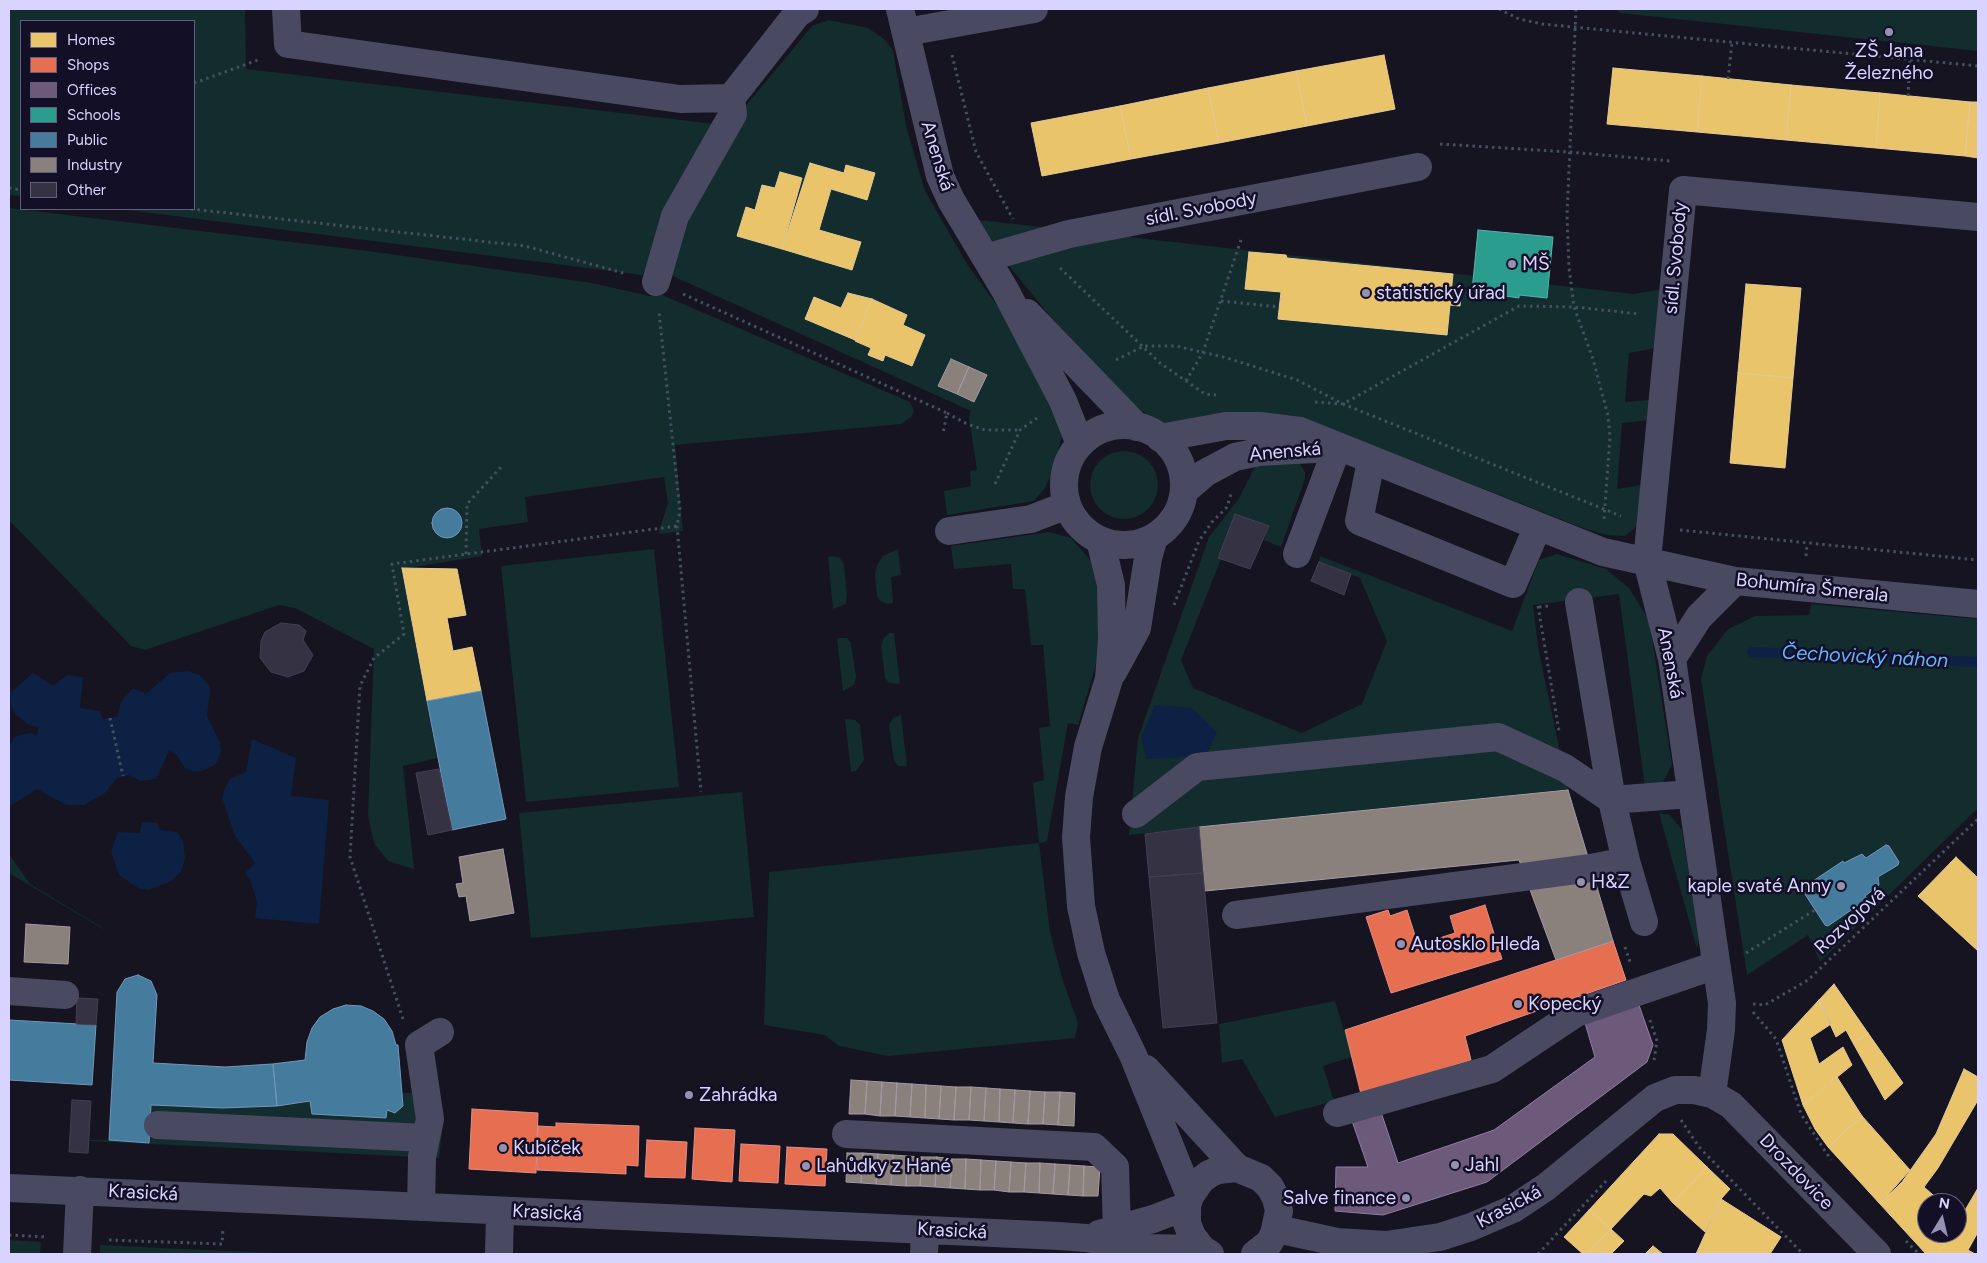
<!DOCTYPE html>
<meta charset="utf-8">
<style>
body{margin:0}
#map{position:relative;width:1987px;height:1263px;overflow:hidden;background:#161421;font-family:Figtree,sans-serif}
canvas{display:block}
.frame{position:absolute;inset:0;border:10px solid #d9d4ff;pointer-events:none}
.legend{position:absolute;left:20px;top:20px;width:175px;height:190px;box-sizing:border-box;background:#130f26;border:1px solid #625e7d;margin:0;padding:6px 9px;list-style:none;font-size:15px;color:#d9d4ff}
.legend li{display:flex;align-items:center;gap:10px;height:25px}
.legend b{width:25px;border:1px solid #625e7d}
.north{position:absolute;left:1917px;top:1193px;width:50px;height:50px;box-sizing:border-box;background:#130f26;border:1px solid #625e7d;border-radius:50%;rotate:9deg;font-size:14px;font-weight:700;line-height:20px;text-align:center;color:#d9d4ff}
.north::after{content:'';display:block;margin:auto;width:18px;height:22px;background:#9591b1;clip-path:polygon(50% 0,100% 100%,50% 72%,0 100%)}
</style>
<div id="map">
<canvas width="1987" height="1263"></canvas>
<div class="frame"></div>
<ul class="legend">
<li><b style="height:14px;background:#e9c46a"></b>Homes</li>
<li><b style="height:14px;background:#e76f51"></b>Shops</li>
<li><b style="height:14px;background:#6d597a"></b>Offices</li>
<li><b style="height:14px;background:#2a9d8f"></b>Schools</li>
<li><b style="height:14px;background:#457b9d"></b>Public</li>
<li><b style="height:14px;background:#8a817c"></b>Industry</li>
<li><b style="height:14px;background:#343243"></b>Other</li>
</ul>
<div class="north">N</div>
</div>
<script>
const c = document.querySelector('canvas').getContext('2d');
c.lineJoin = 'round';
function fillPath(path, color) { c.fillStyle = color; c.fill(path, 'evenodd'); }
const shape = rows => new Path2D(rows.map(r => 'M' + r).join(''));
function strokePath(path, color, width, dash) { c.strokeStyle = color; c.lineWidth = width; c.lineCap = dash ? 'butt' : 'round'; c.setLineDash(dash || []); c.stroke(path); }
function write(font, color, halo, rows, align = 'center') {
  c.font = font + ' Figtree,sans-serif'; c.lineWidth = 5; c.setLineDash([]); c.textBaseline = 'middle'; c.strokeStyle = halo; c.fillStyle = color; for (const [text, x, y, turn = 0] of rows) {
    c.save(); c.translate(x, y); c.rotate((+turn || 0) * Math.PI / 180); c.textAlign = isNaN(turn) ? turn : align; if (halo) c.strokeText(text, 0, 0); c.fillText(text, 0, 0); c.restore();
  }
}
const green = shape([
 [9,9,245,9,246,69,715,124,670,207,643,275,119,209,194,209,194,21,21,21,21,196,9,195],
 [1615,9,1978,9,1978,51,1620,13],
 [829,20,868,28,884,39,893,50,906,126,925,191,967,264,1030,351,1063,434,1050,477,1045,488,1034,501,947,515,944,491,971,486,970,471,977,470,969,417,971,411,664,272,734,120,812,26],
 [9,208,376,252,592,283,649,296,660,294,910,402,914,411,911,417,901,424,675,445,683,531,658,534,668,503,664,477,525,497,528,522,479,529,482,556,402,569,437,758,403,766,414,869,425,1034,442,1131,439,1158,89,1141,103,929,9,873,9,854,30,884,103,928,89,1140,109,1140,117,992,125,979,138,975,151,981,157,995,153,1063,225,1067,305,1060,307,1042,312,1028,320,1017,333,1009,346,1005,361,1006,384,1019,398,1045,403,1093,418,1093,425,1033,414,869,388,861,374,843,368,816,374,649,295,608,279,605,145,650,131,646,9,520],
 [979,220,1634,294,1673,287,1668,346,1629,353,1625,402,1663,399,1661,419,1622,423,1617,489,1655,483,1642,522,1625,536,1607,535,1583,528,1317,423,1276,416,1167,424,1157,421,1131,404,1049,315,1001,256],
 '1090 485a34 34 0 1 1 68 0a34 34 0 1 1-68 0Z',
 [1299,462,1305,472,1305,479,1281,547,1264,540,1269,526,1221,559,1181,660,1193,688,1302,733,1362,704,1387,641,1360,578,1319,562,1320,556,1512,631,1539,560,1557,554,1606,569,1629,588,1649,620,1672,765,1663,782,1645,788,1619,594,1533,605,1538,647,1568,790,1129,835,1138,738,1209,537,1238,500,1257,463],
 [1049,532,1071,538,1092,562,1098,576,1101,637,1095,668,1078,725,1068,723,1047,841,1039,843,1050,932,1063,981,1078,1023,1075,1038,888,1056,839,1046,825,1035,764,1025,769,872,1039,843,1033,783,1044,780,1039,728,1050,726,1043,645,1031,645,1025,589,1013,589,1011,564,954,569,951,546],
 [654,549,679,787,526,802,501,566],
 [898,549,901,575,891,577,893,603,887,604,880,601,877,596,875,575,877,565,883,556],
 [832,556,840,558,844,565,847,595,846,604,833,609,828,557],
 [1811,604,1978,619,1978,808,1820,962,1808,935,1747,975,1701,679,1707,656,1728,629,1755,616,1809,615],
 [889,633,894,633,900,684,889,683,885,678,881,646,883,639],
 [837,638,847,638,851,643,856,677,854,685,843,691],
 [901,715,907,766,899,766,894,761,889,725,893,718],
 [845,719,855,720,860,725,864,760,857,770,851,772],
 [742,792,754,917,531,938,519,813],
 [1659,813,1670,815,1682,830,1699,938,1697,949],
 [1335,1001,1352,1057,1323,1066,1334,1101,1275,1117,1242,1059,1222,1063,1219,1024],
 [9,1240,41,1242,40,1254,9,1254],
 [100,1245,161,1248,301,1254,100,1254]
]);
const water = shape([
 [188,671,200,675,209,686,210,691,207,716,220,743,221,753,215,765,202,771,193,771,185,768,175,753,169,751,156,779,141,781,128,775,117,778,104,794,84,805,66,805,37,789,10,806,9,746,14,738,20,735,30,733,37,735,39,727,29,725,16,715,11,705,10,693,33,673,53,686,67,675,83,677,80,708,100,711,103,719,117,717,121,702,133,688,146,694,170,673],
 [1155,705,1192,708,1217,732,1206,756,1147,759,1141,738],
 [252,739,296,758,291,796,329,800,319,924,255,918,257,902,251,882,245,873,255,863,235,836,222,798,225,788,230,779,246,772],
 [142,822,158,823,159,830,177,832,183,841,185,858,181,872,171,881,149,890,138,888,119,875,111,851,118,832,140,833]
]);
const homes = shape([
 [1384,55,1395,109,1307,126,1296,71,1384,55],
 [1613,68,1702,76,1697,132,1607,124,1613,68],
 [1296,71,1307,126,1219,143,1208,88,1296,71],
 [1702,76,1791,85,1786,140,1697,132,1702,76],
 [1791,85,1880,93,1876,148,1786,140,1791,85],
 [1208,88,1219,143,1131,159,1120,106,1208,88],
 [1880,93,1970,102,1965,156,1876,148,1880,93],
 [1970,102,1978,102,1978,158,1965,156,1970,102],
 [1120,106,1131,159,1042,176,1031,123,1120,106],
 [810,163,844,173,846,165,875,173,867,200,831,189,819,230,861,242,852,270,782,249,810,163],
 [780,172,802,178,782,249,737,236,746,207,755,210,762,185,775,188,780,172],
 [1249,252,1286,255,1287,258,1453,274,1451,294,1461,295,1460,306,1450,305,1447,335,1278,319,1281,292,1245,289,1249,252],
 [1746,284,1801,288,1793,378,1738,373,1746,284],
 [848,293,872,299,855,340,805,319,814,297,841,308,848,293],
 [872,299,907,315,903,325,925,335,912,366,885,355,883,361,868,355,871,348,855,341,872,299],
 [1738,373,1793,378,1785,468,1730,463,1738,373],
 [402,568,457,569,466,615,447,618,453,651,472,647,481,691,427,701,402,568],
 [1956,857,1978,878,1978,951,1918,896,1956,857],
 [1834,984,1868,1033,1853,1043,1846,1030,1836,1037,1819,1000,1834,984],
 [1819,1000,1831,1024,1810,1038,1819,1064,1843,1047,1852,1065,1803,1105,1782,1040,1819,1000],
 [1868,1033,1903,1083,1885,1100,1853,1043,1868,1033],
 [1964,1069,1978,1077,1978,1100,1938,1168,1924,1187,1942,1203,1927,1203,1927,1233,1952,1233,1938,1254,1926,1254,1880,1204,1902,1182,1936,1134,1964,1069],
 [1837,1077,1862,1116,1828,1147,1815,1129,1803,1105,1837,1077],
 [1862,1116,1910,1170,1880,1204,1828,1147,1862,1116],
 [1659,1134,1673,1134,1707,1167,1673,1203,1660,1188,1651,1196,1644,1194,1611,1229,1589,1210,1659,1134],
 [1707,1167,1730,1189,1721,1199,1705,1232,1673,1203,1707,1167],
 [1978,1188,1978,1232,1968,1250,1975,1254,1938,1254,1952,1233,1957,1233,1957,1224,1978,1188],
 [1721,1199,1781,1237,1770,1254,1696,1254,1721,1199],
 [1589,1210,1611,1229,1587,1254,1583,1254,1564,1237,1589,1210],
 [1611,1229,1624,1241,1611,1254,1587,1254,1611,1229],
 [1653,1246,1663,1254,1645,1254,1653,1246]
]);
const shops = shape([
 [1485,905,1502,959,1391,993,1366,917,1388,910,1390,916,1407,910,1418,945,1455,933,1450,916,1485,905],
 [1613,941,1626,980,1465,1036,1471,1060,1361,1094,1345,1030,1613,941],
 [472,1109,538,1113,536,1173,469,1169,472,1109],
 [556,1123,639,1126,638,1166,626,1165,626,1174,537,1170,538,1126,556,1127,556,1123],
 [695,1128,735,1130,732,1182,692,1179,695,1128],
 [647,1140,687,1142,685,1178,645,1177,647,1140],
 [741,1144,780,1146,778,1183,739,1181,741,1144],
 [787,1147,827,1149,825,1186,785,1184,787,1147]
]);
const offices = shape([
 [1639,1005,1653,1045,1647,1062,1487,1182,1383,1215,1335,1211,1336,1167,1368,1167,1352,1121,1381,1112,1398,1163,1494,1130,1595,1057,1585,1023,1639,1005]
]);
const schools = shape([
 [1478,230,1553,237,1547,298,1519,295,1519,298,1472,291,1478,230]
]);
const public = shape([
 '432 523a15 15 0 1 1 30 0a15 15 0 1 1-30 0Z',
 [481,691,506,819,452,830,427,701,481,691],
 [1886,845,1889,846,1899,862,1898,865,1878,877,1879,885,1865,896,1867,899,1828,926,1825,925,1803,891,1804,887,1843,861,1844,863,1862,854,1866,858,1886,845],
 [138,975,151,981,157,995,153,1063,225,1067,273,1064,277,1106,222,1108,151,1105,149,1143,109,1140,117,992,125,979,138,975],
 [346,1005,361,1006,373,1011,384,1019,392,1031,396,1045,398,1045,403,1106,395,1113,387,1110,386,1118,312,1114,310,1101,277,1106,273,1064,305,1060,307,1042,312,1028,320,1017,333,1009,346,1005],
 [9,1020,96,1025,92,1085,9,1080,9,1020]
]);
const industry = shape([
 [951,359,969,367,957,394,938,386,951,359],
 [969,367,987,375,974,402,957,394,969,367],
 [1568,790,1613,941,1556,960,1519,860,1205,891,1199,827,1568,790],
 [503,849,514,913,470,921,466,896,459,897,456,884,463,883,459,857,503,849],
 [26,924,70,927,68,964,24,962,26,924],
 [851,1080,867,1081,865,1114,849,1114,851,1080],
 [867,1081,882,1082,880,1116,865,1114,867,1081],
 [882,1082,897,1083,895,1116,880,1116,882,1082],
 [897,1083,912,1084,910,1117,895,1116,897,1083],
 [912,1084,926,1085,925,1118,910,1117,912,1084],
 [926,1085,941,1086,939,1119,925,1118,926,1085],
 [941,1086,956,1087,954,1120,939,1119,941,1086],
 [956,1087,971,1087,969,1120,954,1120,956,1087],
 [971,1087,986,1088,984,1121,969,1120,971,1087],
 [986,1088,1000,1089,999,1122,984,1121,986,1088],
 [1000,1089,1015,1090,1013,1123,999,1122,1000,1089],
 [1015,1090,1030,1091,1028,1124,1013,1123,1015,1090],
 [1030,1091,1045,1092,1043,1124,1028,1124,1030,1091],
 [1045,1092,1060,1092,1058,1125,1043,1124,1045,1092],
 [1060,1092,1075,1093,1074,1126,1058,1125,1060,1092],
 [847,1153,863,1153,861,1183,846,1182,847,1153],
 [863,1153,878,1154,876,1184,861,1183,863,1153],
 [878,1154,893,1155,891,1185,876,1184,878,1154],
 [893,1155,907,1156,906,1186,891,1185,893,1155],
 [907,1156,922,1157,920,1186,906,1186,907,1156],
 [922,1157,937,1157,935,1187,920,1186,922,1157],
 [937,1157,952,1159,950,1188,935,1187,937,1157],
 [952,1159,966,1159,965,1189,950,1188,952,1159],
 [966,1159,981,1160,980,1190,965,1189,966,1159],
 [981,1160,996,1161,994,1190,980,1190,981,1160],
 [996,1161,1011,1162,1009,1192,994,1190,996,1161],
 [1011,1162,1026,1163,1024,1192,1009,1192,1011,1162],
 [1026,1163,1040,1163,1039,1193,1024,1192,1026,1163],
 [1040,1163,1055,1164,1053,1194,1039,1193,1040,1163],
 [1055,1164,1070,1165,1068,1195,1053,1194,1055,1164],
 [1070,1165,1084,1166,1083,1196,1068,1195,1070,1165],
 [1084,1166,1100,1167,1098,1196,1083,1196,1084,1166]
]);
const stream = shape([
 [1752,652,1978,662]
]);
const building = shape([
 [1235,514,1269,526,1250,569,1218,558,1235,514],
 [1319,562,1351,574,1344,595,1311,581,1319,562],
 [281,623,299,625,306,631,303,640,313,655,304,671,288,677,271,672,260,658,261,641,265,632,281,623],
 [439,769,452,830,428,835,416,773,439,769],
 [1199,827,1203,873,1149,877,1145,834,1199,827],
 [1203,873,1217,1023,1163,1028,1149,877,1203,873],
 [77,998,98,999,96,1025,76,1024,77,998],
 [72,1100,91,1101,88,1153,69,1152,72,1100]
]);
const path = shape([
 [1499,9,1519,19,1542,24,1978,66],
 [1576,9,1567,215,1569,268,1574,307,1593,359,1608,416,1610,437,1604,519],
 [952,55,976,152,1013,219],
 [1728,79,1732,43],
 [194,83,261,59],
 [1908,96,1910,59],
 [1440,144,1569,152,1670,161],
 [9,188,21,190],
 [191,209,525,246,627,274],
 [1060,268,1160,363,1205,394,1216,395],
 [683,294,947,413,943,433],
 [1221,301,1279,307],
 [1116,360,1144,346,1176,346,1227,358,1297,380,1343,404,1621,516],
 [1186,381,1203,352,1241,240],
 [1315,402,1343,404,1519,306,1574,307,1640,314],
 [947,413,967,424,985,430,1020,430],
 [995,484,1020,430,1037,418],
 [677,526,701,792],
 [1680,530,1978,560],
 [466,554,467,504,502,466],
 [1806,556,1807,545],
 [1174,605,1199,541,1212,522,1227,507,1231,494],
 [1538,606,1559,731],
 [1539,607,1549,606],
 [110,718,123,776],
 [1625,947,1630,962],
 [1746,953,1815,910],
 [1753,1004,1765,1005,1808,980,1978,819],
 [1753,1012,1776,1039,1801,1114,1831,1160],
 [403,1019,350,857,360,686,374,658,404,634,392,564,677,526,680,511,659,312],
 [1650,1020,1657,1041,1654,1060],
 [1681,1120,1699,1147,1803,1254],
 [1307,1192,1316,1205],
 [9,1235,48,1237],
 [109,1240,222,1244,223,1228],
 [1906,1241,1919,1254],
 [1538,1254,1606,1181]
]);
const minor = shape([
 [286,9,288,44,680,99,731,98,797,14,805,9],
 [900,9,940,176,951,200,1005,290,1063,401,1080,444],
 [906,32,1034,9],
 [986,258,1069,234,1418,167],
 [656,282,675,216,733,114,731,98],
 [1027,313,1137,427],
 '1064 485a60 60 0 1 1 120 0a60 60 0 1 1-120 0Z',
 [1160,438,1226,426,1260,426,1300,431,1603,552,1735,581,1978,604],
 [1371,461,1359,521,1513,584,1538,526],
 [1184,491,1205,473,1235,457,1259,452,1333,448],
 [949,531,1031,519,1067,505],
 [1100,540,1111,585,1112,639,1109,679,1088,747,1079,797,1076,837,1081,906,1091,953,1106,1000,1133,1055,1190,1196],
 [1297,554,1337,448],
 [1579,602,1612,800,1626,861,1644,922],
 [1672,659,1699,617,1735,581],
 [1113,672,1137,628,1148,558,1154,537],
 [1136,814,1197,767,1498,737,1565,768,1612,800,1690,794],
 [1236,915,1591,868,1626,861],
 [9,991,65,995],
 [1146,1069,1237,1168],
 [1712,1094,1721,1030,1722,1003,1672,659,1647,561,1683,190,1978,217],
 [1337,1113,1492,1069,1576,1013,1716,965],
 [158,1125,426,1138],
 [846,1134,1094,1147,1115,1167,1117,1230],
 [9,1188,1059,1236,1086,1238,1143,1248,1202,1249],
 [421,1207,422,1157,430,1119,419,1045,440,1032],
 [1277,1229,1337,1242,1386,1245,1440,1237,1471,1227,1513,1209,1546,1187,1655,1098,1675,1090,1694,1090,1712,1094,1731,1105,1877,1254],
 [1099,1234,1153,1219,1187,1206],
 [77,1254,80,1190],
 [499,1254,500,1211],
 [924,1254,925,1230],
 [1210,1254,1202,1249,1192,1236,1187,1223,1187,1206,1190,1196,1201,1180,1209,1174,1218,1170,1237,1168,1261,1178,1270,1187,1276,1198,1279,1211,1274,1234,1269,1243,1255,1254]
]);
const markers = [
 [1889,32,5,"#9591b1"],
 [1512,264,5,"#9591b1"],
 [1366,293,5,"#9591b1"],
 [1581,882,5,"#9591b1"],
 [1841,886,5,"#9591b1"],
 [1401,944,5,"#9591b1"],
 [1518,1004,5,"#9591b1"],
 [689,1095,5,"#9591b1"],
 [503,1148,5,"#9591b1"],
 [1455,1165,5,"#9591b1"],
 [806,1166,5,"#9591b1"],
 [1406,1198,5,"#9591b1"]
];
const poiNames = [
 ["ZŠ Jana",1889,51,"center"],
 ["Železného",1889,73,"center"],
 ["MŠ",1522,264],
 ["statistický úřad",1376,293],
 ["H&Z",1591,882],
 ["kaple svaté Anny",1831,886,"right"],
 ["Autosklo Hleďa",1411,944],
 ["Kopecký",1528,1004],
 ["Zahrádka",699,1095],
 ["Kubíček",513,1148],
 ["Jahl",1465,1165],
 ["Lahůdky z Hané",816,1166],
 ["Salve finance",1396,1198,"right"]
];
const streetNames = [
 ["Anenská",937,156,73],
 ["sídl. Svobody",1201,209,-11],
 ["sídl. Svobody",1676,258,-85],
 ["Anenská",1285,452,-5],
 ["Bohumíra Šmerala",1812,588,6],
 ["Anenská",1670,663,79],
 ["Rozvojová",1850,921,-43],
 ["Drozdovice",1796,1172,46],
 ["Krasická",143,1193,3],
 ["Krasická",1509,1207,-28],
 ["Krasická",547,1213,3],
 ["Krasická",952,1231,3]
];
const waterNames = [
 ["Čechovický náhon",1865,657,3]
];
fillPath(green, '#132c2d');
fillPath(water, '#0d2144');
fillPath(homes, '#e9c46a');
strokePath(homes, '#e4c997', 1);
fillPath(shops, '#e76f51');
strokePath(shops, '#e38d85', 1);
fillPath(offices, '#6d597a');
strokePath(offices, '#8d7ea2', 1);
fillPath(schools, '#2a9d8f');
strokePath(schools, '#5eaeb1', 1);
fillPath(public, '#457b9d');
strokePath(public, '#7196ba', 1);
fillPath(industry, '#8a817c');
strokePath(industry, '#a29aa3', 1);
strokePath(stream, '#0d2144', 10);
fillPath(building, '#343243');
strokePath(building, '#433f54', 1);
strokePath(path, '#44505f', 3, [2.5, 4]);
strokePath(minor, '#4a4962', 28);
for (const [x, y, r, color] of markers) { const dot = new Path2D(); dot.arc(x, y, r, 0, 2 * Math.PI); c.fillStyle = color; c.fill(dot); strokePath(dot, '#130f26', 2); }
write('19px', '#d9d4ff', '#130f26', poiNames, 'left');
write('19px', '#d9d4ff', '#130f26', streetNames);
write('italic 20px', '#62b6ff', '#130f26', waterNames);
</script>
